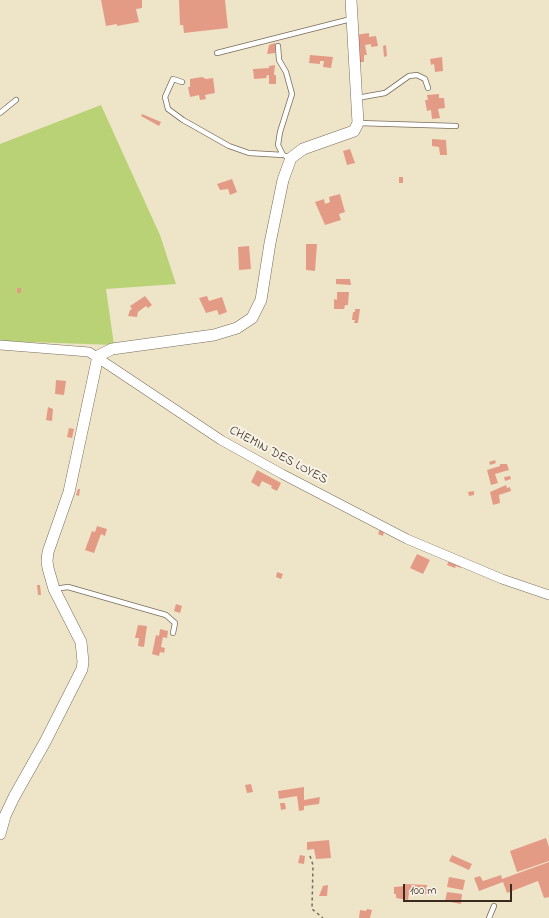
<!DOCTYPE html>
<style>
body{margin:0}
#map{position:relative;width:549px;height:918px;overflow:hidden;background:#eee5c9;font-family:"Indie Flower",sans-serif}
canvas{display:block}
.scale{position:absolute;left:403px;top:884px;width:109px;height:18px;box-sizing:border-box;border:2px solid #3b2a1e;border-top:0;padding-left:5px;font-size:12px;line-height:14px;white-space:nowrap;color:#3b2a1e;-webkit-text-stroke:3px #f7f3e8;paint-order:stroke}
</style>
<div id="map">
<canvas width="549" height="918"></canvas>
<div class="scale">100 m</div>
</div>
<script>
const c = document.querySelector('canvas').getContext('2d');
c.lineJoin = 'round';
function fillPath(path, color) { c.fillStyle = color; c.fill(path, 'evenodd'); }
const shape = rows => new Path2D(rows.map(r => 'M' + r).join(''));
function strokePath(path, color, width, dash) { c.strokeStyle = color; c.lineWidth = width; c.lineCap = dash ? 'butt' : 'round'; c.setLineDash(dash || []); c.stroke(path); }
function write(font, color, halo, rows, align = 'center') {
  c.font = font + ' "Indie Flower",sans-serif'; c.lineWidth = 4; c.setLineDash([]); c.textBaseline = 'middle'; c.strokeStyle = halo; c.fillStyle = color; for (const [text, x, y, turn = 0] of rows) {
    c.save(); c.translate(x, y); c.rotate((+turn || 0) * Math.PI / 180); c.textAlign = isNaN(turn) ? turn : align; if (halo) c.strokeText(text, 0, 0); c.fillText(text, 0, 0); c.restore();
  }
}
const green = shape([
 [101,105,160,235,176,284,106,289,114,345,0,341,0,144]
]);
const building = shape([
 [101,0,142,0,142,8,136,9,139,22,117,26,117,24,106,26],
 [179,0,225,0,228,28,184,33,183,25,180,25],
 [369,33,369,37,376,36,378,46,371,47,371,44,365,45,367,55,364,55,364,62,358,62,355,35],
 [275,43,275,53,267,54,269,45],
 [386,45,387,56,384,57,383,46],
 [310,55,333,57,331,68,323,67,324,61,320,61,320,64,309,63],
 [442,57,443,71,435,72,434,64,431,65,430,59],
 [275,65,274,75,276,75,276,84,269,84,269,75,266,76,267,78,254,79,253,69,269,68,269,66],
 [202,77,206,79,213,78,215,93,205,95,206,99,200,100,199,95,190,97,188,87,190,87,190,79],
 [439,94,439,98,444,98,445,108,438,109,440,118,432,119,431,110,427,111,425,100,428,100,427,95],
 [142,114,161,122,159,126,141,116],
 [432,139,446,140,447,155,440,155,439,147,432,146],
 [350,149,355,163,347,165,343,151],
 [399,177,403,177,403,183,399,183],
 [232,179,237,192,230,195,228,189,220,190,217,184],
 [340,194,345,212,339,214,341,220,325,225,315,202,324,199,325,204,330,202,329,197],
 [306,244,317,244,315,271,306,270],
 [249,246,251,269,239,270,238,247],
 [336,279,350,279,351,285,336,284],
 [17,288,21,288,21,293,17,293],
 [337,292,349,292,348,305,345,305,344,309,334,309,334,299,337,300],
 [145,296,152,305,148,308,146,306,138,312,137,317,128,316,130,310,132,309,130,306],
 [207,296,209,301,222,297,227,312,219,315,217,310,206,313,199,298],
 [355,309,360,309,358,323,354,323,355,320,352,320,353,312,355,312],
 [56,380,66,381,64,395,55,394],
 [48,407,53,409,52,421,46,420],
 [69,428,74,429,72,438,67,437],
 [495,460,496,463,490,465,489,462],
 [500,464,507,464,509,470,495,474,498,483,491,485,487,470,500,466],
 [257,470,281,483,277,491,271,488,272,486,262,481,259,487,251,482],
 [510,476,511,479,505,481,504,477],
 [506,485,507,488,510,487,511,491,499,495,500,503,493,505,490,492],
 [78,489,80,489,79,496,76,495],
 [474,491,474,495,469,496,468,492],
 [97,526,107,529,105,536,101,534,94,553,85,550,92,531,95,532],
 [380,529,384,531,383,536,378,534],
 [417,554,430,560,423,574,410,568],
 [449,560,461,565,461,568,456,566,455,568,447,565],
 [277,572,283,574,281,579,276,577],
 [37,585,40,585,41,595,38,595],
 [176,604,182,606,180,613,174,611],
 [138,625,147,626,144,647,138,646,139,638,135,638],
 [160,629,168,631,167,638,163,637,161,647,165,648,164,653,160,652,159,656,152,654,156,635,159,636],
 [251,784,253,792,247,793,245,785],
 [304,787,304,800,320,797,319,804,304,806,304,810,299,811,297,796,279,799,278,791],
 [280,803,285,803,286,809,281,810],
 [546,838,549,847,549,861,517,872,510,851],
 [329,840,331,858,316,859,314,849,307,850,307,842],
 [300,855,305,856,304,864,298,863],
 [452,855,472,864,469,870,449,861],
 [549,862,549,897,544,898,538,881,507,893,503,882,479,891,474,878,480,876,483,881,501,875,502,879],
 [449,877,465,880,463,890,447,887],
 [405,884,427,885,427,894,409,893,408,900,396,898,396,894,394,894,394,887,405,886],
 [328,885,327,896,319,896,323,886],
 [447,892,462,894,461,904,445,901],
 [367,909,372,910,370,918,359,918,360,910,366,911]
]);
const path = shape([
 [310,856,313,865,312,909,323,918]
]);
const service = shape([
 [278,46,279,60,286,72,292,94,280,132,278,145,283,155],
 [217,53,351,19],
 [182,82,173,79,165,97,168,109,183,120,229,146,249,153,283,155,291,158],
 [357,98,385,93,409,76,417,75,425,79,428,88],
 [0,113,16,100],
 [358,123,456,126],
 [54,589,68,587,166,615,175,623,173,633],
 [489,918,494,906]
]);
const minor = shape([
 [0,345,89,352,221,440,282,474,407,539,502,579,549,595]
]);
const tertiary = shape([
 [0,834,5,816,14,797,45,742,82,669,83,662,81,642,54,589,48,568,47,561,48,552,69,492,98,356,112,349,214,335,237,328,252,318,261,300,270,243,283,180,291,158,303,149,354,131,358,123,351,0]
]);
const streetNames = [
 ["CHEMIN DES LOYES",278,456,28]
];
fillPath(green, '#bad276');
fillPath(building, '#e49b86');
strokePath(service, '#7a6b5a', 6);
strokePath(minor, '#7a6b5a', 10);
strokePath(tertiary, '#7a6b5a', 12);
strokePath(path, '#7a6b5a', 1.5, [3, 3]);
strokePath(service, '#fff', 4.5);
strokePath(minor, '#fff', 9);
strokePath(tertiary, '#fff', 11);
write('13px', '#3b2a1e', '#f7f3e8', streetNames);
</script>
